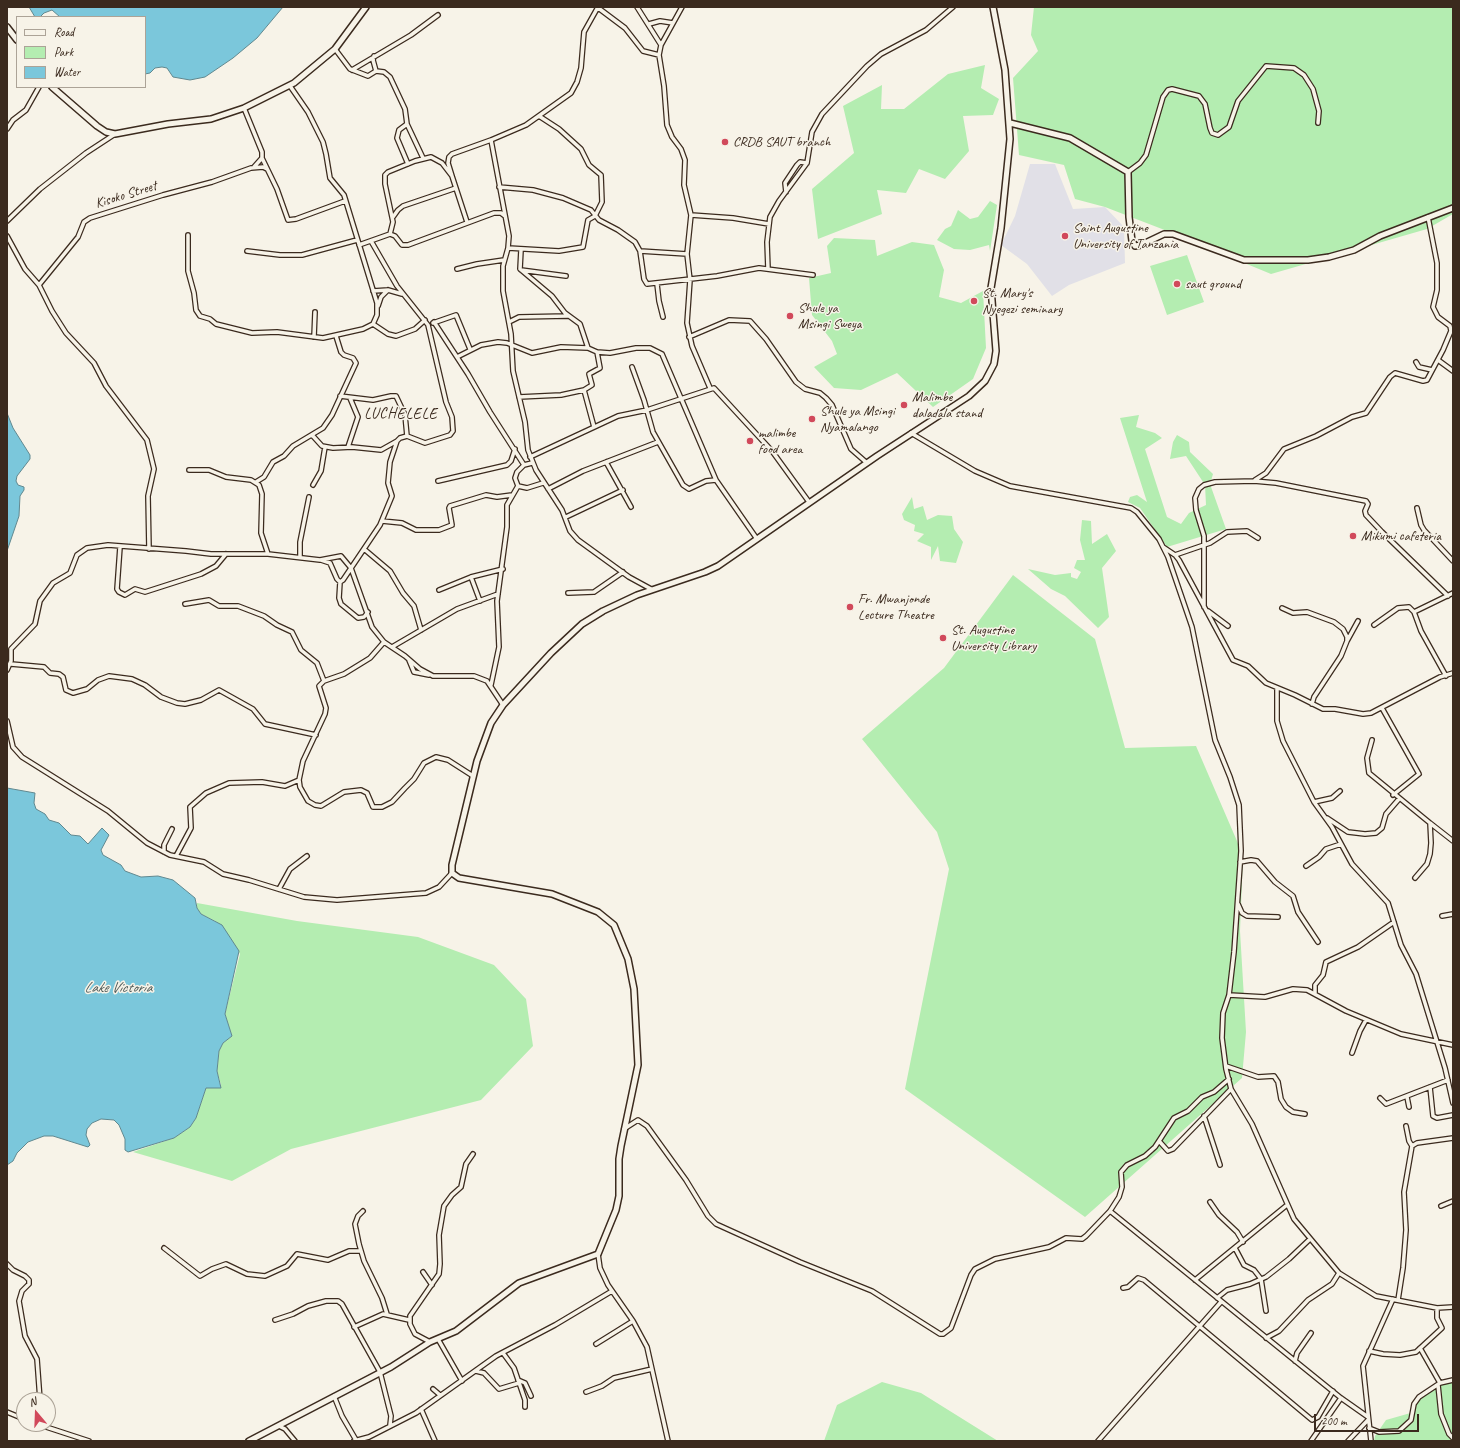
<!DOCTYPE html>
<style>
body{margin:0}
#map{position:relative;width:1460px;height:1448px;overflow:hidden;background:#f7f3e8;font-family:Caveat,sans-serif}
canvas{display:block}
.frame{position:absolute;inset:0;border:8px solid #3b2a1e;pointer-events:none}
.legend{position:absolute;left:16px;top:16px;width:130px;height:72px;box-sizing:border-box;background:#f7f3e8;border:1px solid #aca397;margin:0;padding:5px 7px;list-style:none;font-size:12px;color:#3b2a1e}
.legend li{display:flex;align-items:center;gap:8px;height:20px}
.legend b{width:20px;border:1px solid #aca397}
.north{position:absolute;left:16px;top:1392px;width:40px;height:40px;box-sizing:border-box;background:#f7f3e8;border:1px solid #aca397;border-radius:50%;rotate:341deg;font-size:11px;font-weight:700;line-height:16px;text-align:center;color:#3b2a1e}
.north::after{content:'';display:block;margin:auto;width:14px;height:18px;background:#d1495b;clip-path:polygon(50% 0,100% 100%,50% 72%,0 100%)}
.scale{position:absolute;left:1314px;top:1414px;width:105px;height:18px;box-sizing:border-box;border:2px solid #3b2a1e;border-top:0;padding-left:5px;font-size:12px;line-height:14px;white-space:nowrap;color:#3b2a1e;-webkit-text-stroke:3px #f7f3e8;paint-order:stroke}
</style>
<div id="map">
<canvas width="1460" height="1448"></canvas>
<div class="frame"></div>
<ul class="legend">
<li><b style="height:5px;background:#f7f3e8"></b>Road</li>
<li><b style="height:11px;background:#b4edb1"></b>Park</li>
<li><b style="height:11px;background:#7bc7db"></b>Water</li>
</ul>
<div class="north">N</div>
<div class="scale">200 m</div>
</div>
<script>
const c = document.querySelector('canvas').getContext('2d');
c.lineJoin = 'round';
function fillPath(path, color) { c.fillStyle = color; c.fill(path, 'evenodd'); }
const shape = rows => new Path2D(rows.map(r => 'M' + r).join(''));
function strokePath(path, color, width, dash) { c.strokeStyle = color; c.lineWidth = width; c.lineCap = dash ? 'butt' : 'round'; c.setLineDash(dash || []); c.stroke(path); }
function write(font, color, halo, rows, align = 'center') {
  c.font = font + ' Caveat,sans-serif'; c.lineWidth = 3; c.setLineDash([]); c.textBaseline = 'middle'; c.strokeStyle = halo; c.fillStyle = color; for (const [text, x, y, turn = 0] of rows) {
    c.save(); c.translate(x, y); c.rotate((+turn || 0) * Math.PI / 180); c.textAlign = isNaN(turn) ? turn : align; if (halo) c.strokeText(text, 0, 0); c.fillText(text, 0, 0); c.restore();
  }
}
const built = shape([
 [1030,164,1055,164,1073,209,1105,207,1124,227,1125,263,1069,285,1052,296,1027,264,1001,245,1015,216]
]);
const green = shape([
 [1034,7,1453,7,1453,214,1427,229,1271,274,1162,229,1105,207,1075,199,1064,165,1019,155,1013,78,1038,51,1031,35],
 [985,65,981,88,999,99,993,115,963,116,969,151,945,179,919,169,906,193,877,190,882,214,818,239,812,189,854,153,843,106,882,85,881,109,904,109,948,74],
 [990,201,997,205,990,251,989,245,970,250,954,249,937,240,945,229,951,226,958,210,970,219,978,217],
 [834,238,875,240,877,256,912,242,934,245,944,270,939,297,961,303,983,291,986,348,973,379,933,407,897,373,861,390,834,388,814,367,837,354,832,341,812,315,809,278,831,273,827,246],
 [1187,255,1204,302,1167,315,1150,266],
 [1139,415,1136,427,1155,433,1162,438,1145,449,1167,517,1181,524,1189,513,1206,505,1205,485,1186,456,1170,459,1173,442,1177,435,1189,442,1190,452,1213,474,1210,484,1226,529,1167,547,1140,508,1128,502,1130,497,1137,495,1147,502,1120,418],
 [912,497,914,509,923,506,927,520,938,515,952,516,954,529,963,542,956,563,940,561,938,546,931,560,931,547,917,541,924,534,914,531,915,525,904,520,902,514],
 [1082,520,1091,521,1092,544,1107,534,1116,551,1102,568,1109,617,1098,628,1065,596,1051,589,1028,569,1055,575,1071,573,1071,577,1077,579,1081,572,1074,568,1077,560,1085,560,1080,540],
 [1013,575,1095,639,1125,748,1196,746,1243,855,1240,931,1246,1032,1242,1078,1085,1217,905,1089,949,869,937,832,862,739,944,668],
 [197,903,297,921,418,937,494,965,526,999,533,1046,481,1100,291,1149,232,1181,133,1152,174,1138,190,1127,196,1118,206,1088,221,1085,217,1071,219,1051,223,1043,232,1036,225,1014,240,954,231,940,215,921,201,914,197,908],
 [1453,1381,1453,1441,1374,1441,1375,1436,1386,1420,1414,1412,1416,1402,1425,1394,1442,1384],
 [882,1382,921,1393,998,1441,824,1441,837,1405]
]);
const water = shape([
 [29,7,283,7,257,38,233,58,205,77,190,80,173,77,167,68,162,67,155,68,150,73,145,74,145,17,60,17,52,10,44,13,40,17,35,17,29,7],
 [7,413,13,428,30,455,30,459,17,476,16,481,18,485,24,487,24,490,20,496,19,516,7,551,7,413],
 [7,788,35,793,34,803,36,809,45,814,49,820,59,823,71,835,80,836,88,844,102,828,109,835,101,850,103,855,121,865,125,871,141,877,158,876,173,880,195,898,197,908,201,914,222,925,239,951,225,1014,232,1036,223,1043,219,1051,217,1071,221,1088,206,1088,196,1118,190,1127,174,1138,128,1152,125,1150,125,1139,119,1125,114,1120,101,1119,92,1123,87,1129,86,1135,90,1145,88,1147,53,1136,44,1136,28,1142,17,1153,13,1161,7,1165,7,788]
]);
const street = shape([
 [597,7,625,28,643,51,659,55],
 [598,7,584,32,581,68,577,82,571,93,526,125,491,140,509,236,508,248,503,266,503,291,511,334,513,371,525,422,528,450,536,470,562,510,570,531,578,540,629,577,651,589],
 [637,7,661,45],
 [682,7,661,45,659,55,664,86,667,125,672,137,681,149,685,160,684,185,691,215,687,254,690,280,687,323,692,346,710,388],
 [649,24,660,21,673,23],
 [335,49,350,69,368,76,376,71,384,72,390,77,405,109,407,124,399,130,397,138,408,164],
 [374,56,373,60,376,71],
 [352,70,411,35,438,15],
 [244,108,262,152,262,158,277,189,288,220,296,219,345,201],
 [407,124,423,158],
 [7,129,13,120,26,110,39,87],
 [254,167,262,158],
 [1128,172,1140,163,1146,155,1163,97,1168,90,1172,89,1199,96,1205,104,1210,128,1212,133,1218,135,1229,127,1238,101,1266,66,1294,68,1304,75,1313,89,1319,111,1318,123],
 [499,187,533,190,563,198,591,210,599,220,618,230,635,242,640,251,644,279,647,284,717,276,759,268,813,275],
 [786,192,785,183,797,165,800,162,807,163],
 [691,215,733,218,769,224],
 [393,217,398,210,403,206,456,188],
 [7,221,40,189,86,153,115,134],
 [467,222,452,176,448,163,449,157,452,154,491,140],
 [390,234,393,222,385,184,385,175,388,172,415,161,431,157,442,163,452,176],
 [188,235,188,271,194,293,196,310,200,316,210,319,216,324,252,333,277,332,323,338,363,329,373,324,377,315,377,303,344,195,330,178,326,154,323,142,308,112,290,86],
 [7,236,25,269,39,285,52,311,66,333,94,363,106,386,147,440,154,469,148,496,149,549],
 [359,245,390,234,395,236,402,245,408,245,494,213,501,213,505,216],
 [508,248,559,251,583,247,588,220,595,216,602,202,601,175,589,165,581,149,559,129,539,116],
 [521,250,520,269,552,296,565,313,580,324,588,348,597,352,610,353,636,348,650,348,662,354,716,480,757,539],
 [247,251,280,255,302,255,357,240],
 [640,251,687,254],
 [457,269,477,264,504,260],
 [768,269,767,242,770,217,779,201,807,163,812,132,822,114,867,66,881,54,926,30,953,7],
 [521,270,566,276],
 [657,284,659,301,663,317],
 [39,285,78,237,84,222,90,218,163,195,212,182,251,168,263,167,267,169],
 [373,291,388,290,402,294],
 [378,306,381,297,388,290],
 [434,322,468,374,490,412,524,465],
 [509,322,519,317,568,316],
 [433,323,456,315,470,349],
 [373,324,388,334,396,336,415,329,425,320],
 [314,337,315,312],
 [689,337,729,320,750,321,766,339,796,382,805,389,820,393,826,398,832,405,851,449,867,463],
 [457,357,481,345,498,342,507,343,532,353,561,347,588,348],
 [1438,360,1453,371],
 [1416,362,1419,367,1432,370],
 [632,367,644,400,653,432,683,485,689,489,706,481,716,480],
 [584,390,594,427],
 [340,396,373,400,391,396,396,396,405,415,407,436],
 [519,397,561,395,584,390,592,385,589,374,600,368,597,352],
 [911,433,975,471,1010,486,1131,508,1137,512,1159,539,1168,557,1192,627,1215,740,1230,777,1239,805,1241,851,1234,952,1229,995,1223,1013,1222,1038,1226,1069,1231,1089,1252,1124,1294,1219,1339,1273,1376,1296,1437,1308,1453,1307],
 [312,435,322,446,333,448,352,447,381,450,397,441],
 [348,447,358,417,350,398],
 [530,457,618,416,647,410,714,388,772,451,809,502],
 [606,462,631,507],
 [532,463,524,465,517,472,515,478,518,486,527,488,543,483],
 [189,470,209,470,226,477,251,480,259,485,262,494,261,533,268,554],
 [1255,480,1266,473,1284,449,1316,436,1352,417,1366,413,1390,377,1395,373,1423,381,1427,380,1443,350,1451,331,1450,326,1438,317,1433,307,1437,290,1437,263,1428,217],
 [438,481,507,465,511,461,515,449],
 [256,482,264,477,273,462,284,456,293,446,323,428,332,415,356,363,353,358,344,355,341,352,336,336],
 [313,485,321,471,325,447],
 [548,489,583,471,658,442],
 [1417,508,1421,525,1424,530,1453,561],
 [566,517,623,490],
 [382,521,402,523,416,530,439,530,452,525,449,508,450,506,486,495,497,497,512,495],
 [120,547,117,589,119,592,125,595,135,589,145,592,201,574,216,566,226,554],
 [1163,547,1175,555,1179,560,1233,660,1248,666,1266,683,1295,695,1323,709,1335,709,1363,714,1371,713,1440,677,1453,673],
 [364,549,390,571,403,593,414,606,421,630],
 [1175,555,1210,543,1227,532,1247,531,1258,538],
 [300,557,300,542,309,497],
 [321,560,330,563,337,579,340,582,343,580,380,525,392,496,388,483,390,462,397,441,400,438,407,436,425,443,450,435,453,431,452,417,446,402,428,325,397,286,371,241],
 [471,577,480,601],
 [340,582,339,598,341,604,358,618,364,617,368,612],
 [439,590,471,577,503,569],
 [568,593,594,592,623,572],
 [185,604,209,600,219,606,238,606,264,616,277,625,292,632,301,650,317,663,324,681],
 [1204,607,1204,536,1196,510,1195,498,1199,489,1204,485,1215,482,1254,481,1276,483,1366,501,1368,504,1365,511,1366,515,1382,532,1448,596],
 [1282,608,1293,613,1307,612,1334,622,1343,629,1347,637,1347,641,1341,656,1314,697,1312,704],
 [1208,611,1228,626],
 [1374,625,1398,608,1409,607,1414,612],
 [1347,641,1358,621],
 [384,642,370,658,344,674,324,681,319,686,326,708,325,714,303,761,299,780,300,787,308,801,315,805,321,806,344,792,361,790,367,793,373,807,382,807,392,802,405,788,414,779,424,763,436,757,448,760,473,776],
 [392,647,457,609,498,594],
 [409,660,414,672,429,675],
 [11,664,44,667,50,673,59,674,63,677,66,690,73,693,87,689,98,680,109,676,132,679,145,685,161,697,177,703,185,704,201,700,219,690,253,709,265,724,316,735],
 [7,670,11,661,11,649,35,624,40,601,53,583,70,573,77,555,87,548,108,545,186,551,211,554,268,554,320,560,341,556,351,568,372,627,384,642,405,656,420,669,433,676,474,676,487,681,503,705],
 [1446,676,1421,631,1414,612,1453,593],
 [491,685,499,647,497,601,507,527,507,505,518,486],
 [1277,688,1277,721,1283,741,1314,802,1332,827,1352,864,1388,903,1401,945,1416,974,1445,1068,1453,1103],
 [1382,708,1419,774,1393,795],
 [7,721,13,747,22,757,108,811,147,843,170,855,204,862,223,874,249,880,304,897,337,900,426,893,439,887,452,873],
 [1372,740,1367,758,1369,773,1430,823,1431,843,1430,854,1427,864,1415,878],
 [1314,802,1332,798,1340,791],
 [1327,818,1348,832,1365,834,1376,833,1382,828,1386,814,1399,799],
 [1430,823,1453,841],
 [164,852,164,845,172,829],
 [176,856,191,828,190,807,206,793,229,783,262,782,285,786,299,780],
 [1240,862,1251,860,1257,861,1275,882,1293,896,1298,912,1318,942],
 [1306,866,1319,857,1326,849,1341,844],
 [279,889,290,869,307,856],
 [1238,904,1242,913,1247,916,1278,917],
 [1442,916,1453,914],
 [1315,994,1315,985,1323,975,1326,962,1358,947,1394,922],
 [1229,995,1265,997,1293,989,1307,990,1346,1011,1401,1034,1453,1045],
 [1352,1053,1360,1031,1366,1020],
 [1226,1066,1258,1077,1274,1076,1278,1082,1281,1099,1286,1107,1293,1112,1305,1114],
 [1430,1087,1433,1116,1437,1118,1453,1115],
 [1407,1097,1409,1107],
 [1380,1098,1386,1104,1448,1080],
 [1204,1116,1220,1165],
 [1406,1126,1409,1141,1412,1146],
 [624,1129,638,1120,647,1126,686,1180,708,1216,716,1224,800,1262,872,1291,940,1334,943,1334,951,1328,971,1275,975,1269,995,1259,1049,1247,1066,1238,1082,1239,1086,1236,1110,1211,1119,1197,1122,1187,1121,1172,1127,1165,1145,1156,1155,1147,1174,1118,1188,1111,1202,1097,1214,1092,1229,1079],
 [1159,1141,1168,1151,1173,1149,1231,1089],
 [1210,1202,1219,1215,1237,1232,1243,1242],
 [1441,1206,1453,1201],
 [363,1211,358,1216,355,1224,359,1244,364,1261,382,1298,387,1314],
 [1110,1211,1341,1398,1368,1417],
 [164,1248,200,1276,212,1269,226,1264,247,1274,265,1276,287,1266,297,1254,328,1260,349,1251,360,1251],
 [1235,1248,1244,1265,1254,1270,1261,1279,1266,1311],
 [598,1254,600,1268,608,1285,633,1321,647,1347,668,1441],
 [7,1264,13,1270,25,1276,29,1280,29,1284,22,1291,19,1301,25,1336,37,1359,40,1400],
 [423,1272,432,1285],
 [1195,1280,1287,1205],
 [1123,1288,1128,1287,1138,1278,1144,1280,1312,1420,1318,1417,1333,1391],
 [1217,1298,1227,1290,1250,1284,1266,1277,1289,1259,1310,1239],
 [1398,1300,1403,1268,1406,1230,1404,1192,1412,1146,1417,1143,1453,1138],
 [275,1320,293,1314,308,1306,326,1301,338,1301,342,1304,380,1372,391,1416,390,1425],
 [354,1327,383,1314,409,1320],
 [1266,1338,1279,1331,1308,1300,1332,1284,1339,1273],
 [438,1339,462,1381],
 [430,1342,415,1334,410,1324,410,1316,439,1274,440,1264,439,1235,444,1206,452,1195,461,1187,466,1164,473,1154],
 [596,1344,633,1321],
 [1420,1348,1440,1383],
 [1369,1351,1383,1354,1400,1355,1416,1352,1442,1328,1437,1318,1437,1308],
 [503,1353,514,1368,525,1400,525,1407],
 [1295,1361,1297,1353,1311,1333],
 [476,1371,484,1373,499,1389,519,1383],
 [518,1380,525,1383,531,1396],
 [1438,1385,1441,1414,1449,1434,1453,1438],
 [433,1389,440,1395],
 [586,1392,602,1386,614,1378,652,1369],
 [334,1396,342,1416,356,1440],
 [421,1409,435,1441],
 [7,1412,24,1419],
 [37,1424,89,1441],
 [279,1426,285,1429,295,1441],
 [1369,1428,1379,1432,1399,1431,1411,1420,1414,1404,1419,1397,1440,1383,1453,1380],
 [354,1441,369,1437,416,1413,496,1356,555,1325,612,1291],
 [1098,1441,1221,1302],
 [1311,1441,1341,1398],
 [1348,1441,1368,1420],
 [1371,1441,1363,1366,1393,1299]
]);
const secondary = shape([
 [7,27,17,40],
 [52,87,97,126,106,132,115,134,168,124,211,119,244,108,294,83,335,49,366,7],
 [1010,123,1070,138,1128,172,1129,217,1132,241,1135,246,1141,245,1164,234,1173,234,1244,260,1308,260,1329,257,1354,250,1380,236,1453,208],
 [249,1441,391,1367,430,1342,456,1331,519,1283,598,1254,616,1210,619,1196,619,1159,621,1146,638,1065,634,989,628,959,614,925,598,912,552,894,459,878,452,873,452,865,477,761,491,723,503,705,551,653,582,624,603,611,637,595,705,572,718,566,877,456,969,396,985,381,994,364,996,351,991,288,1001,228,1010,139,1005,70,993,7]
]);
const markers = [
 [725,142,4,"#d1495b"],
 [1065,236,4,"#d1495b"],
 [1177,284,4,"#d1495b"],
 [974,301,4,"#d1495b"],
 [790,316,4,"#d1495b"],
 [904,405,4,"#d1495b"],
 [812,419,4,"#d1495b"],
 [750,441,4,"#d1495b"],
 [1353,536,4,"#d1495b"],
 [850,607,4,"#d1495b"],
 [943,638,4,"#d1495b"]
];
const poiNames = [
 ["CRDB SAUT branch",733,142],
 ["Saint Augustine",1073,228],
 ["University of Tanzania",1073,244],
 ["saut ground",1185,284],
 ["St. Mary's",982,293],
 ["Nyegezi seminary",982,309],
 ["Shule ya",798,308],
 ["Msingi Sweya",798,324],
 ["Malimbe",912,397],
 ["daladala stand",912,413],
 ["Shule ya Msingi",820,411],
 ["Nyamalango",820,427],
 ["malimbe",758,433],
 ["food area",758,449],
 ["Mikumi cafeteria",1361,536],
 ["Fr. Mwanjonde",858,599],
 ["Lecture Theatre",858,615],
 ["St. Augustine",951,630],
 ["University Library",951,646]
];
const streetNames = [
 ["Kisoko Street",126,195,-17]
];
const neighbourhoodNames = [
 ["LUCHELELE",401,414]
];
const waterNames = [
 ["Lake Victoria",118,988]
];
fillPath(built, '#e1e0e7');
fillPath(green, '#b4edb1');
fillPath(water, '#7bc7db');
strokePath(water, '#61888f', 1);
strokePath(street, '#3b2a1e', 6);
strokePath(secondary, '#3b2a1e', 8);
strokePath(street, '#f7f3e8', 3.5);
strokePath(secondary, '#f7f3e8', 5);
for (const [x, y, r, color] of markers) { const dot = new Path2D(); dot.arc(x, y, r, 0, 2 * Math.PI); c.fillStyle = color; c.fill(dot); strokePath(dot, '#f7f3e8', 1.5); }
write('14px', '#3b2a1e', '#f7f3e8', poiNames, 'left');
write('14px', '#3b2a1e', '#f7f3e8', streetNames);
c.letterSpacing = '1px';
write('15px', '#3b2a1e', '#f7f3e8', neighbourhoodNames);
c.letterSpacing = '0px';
write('italic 15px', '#4e5957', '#f7f3e8', waterNames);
</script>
